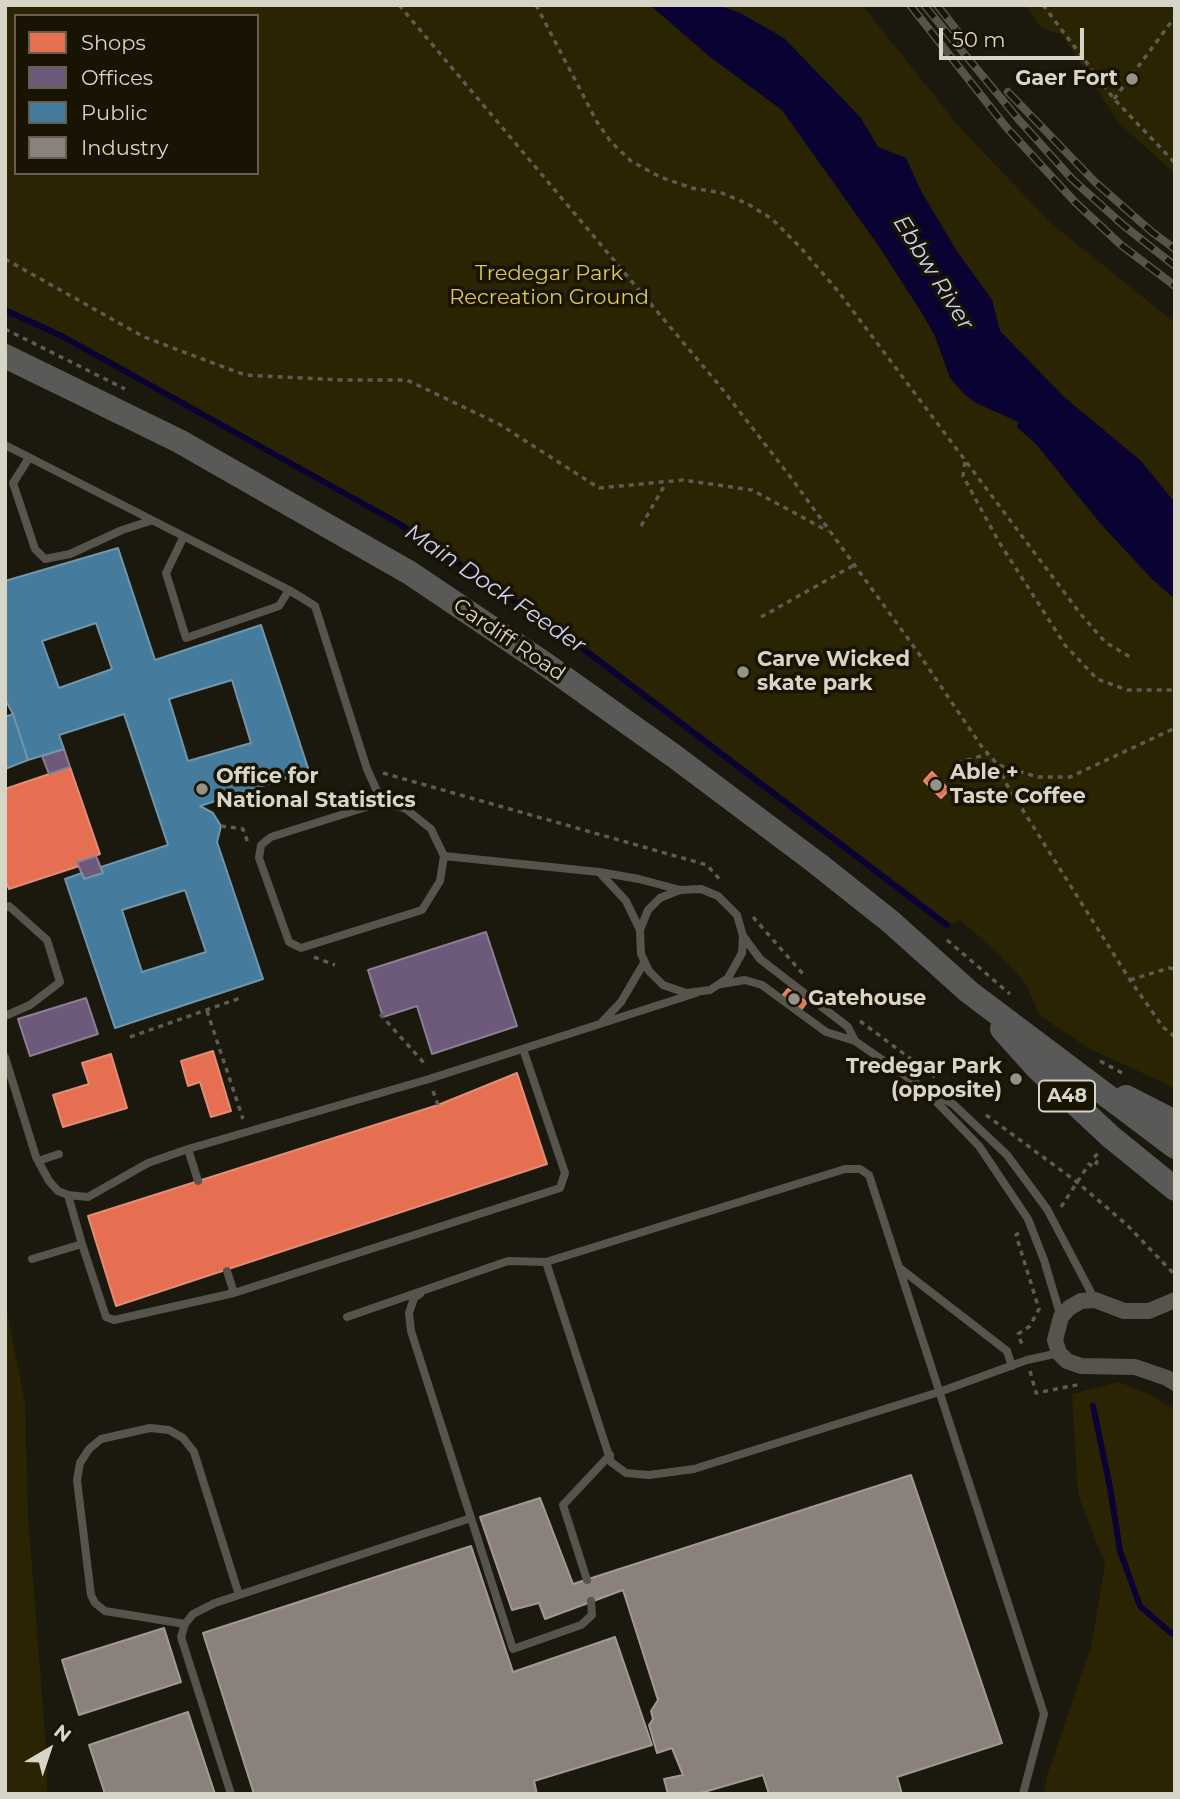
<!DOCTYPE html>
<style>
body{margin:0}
#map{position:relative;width:1180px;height:1799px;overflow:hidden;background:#1b190e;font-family:Montserrat,sans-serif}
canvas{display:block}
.frame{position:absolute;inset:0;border:7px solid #d7d4c8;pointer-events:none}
.legend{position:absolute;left:14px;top:14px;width:245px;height:161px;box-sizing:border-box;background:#181302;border:2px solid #646051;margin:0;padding:9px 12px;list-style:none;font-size:21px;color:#d7d4c8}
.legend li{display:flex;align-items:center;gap:14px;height:35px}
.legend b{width:35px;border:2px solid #646051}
.north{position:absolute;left:14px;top:1715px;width:70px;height:70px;-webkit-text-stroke:5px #181302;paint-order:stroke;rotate:39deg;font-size:19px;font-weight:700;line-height:28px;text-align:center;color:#d7d4c8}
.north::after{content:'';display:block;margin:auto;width:24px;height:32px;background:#d7d4c8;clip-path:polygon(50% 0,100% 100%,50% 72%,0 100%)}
.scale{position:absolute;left:939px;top:28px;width:145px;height:32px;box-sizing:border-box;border:4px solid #d7d4c8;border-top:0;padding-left:9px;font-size:21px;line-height:24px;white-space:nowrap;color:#d7d4c8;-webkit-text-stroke:5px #181302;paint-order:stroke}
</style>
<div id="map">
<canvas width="1180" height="1799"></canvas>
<div class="frame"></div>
<ul class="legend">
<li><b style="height:19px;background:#e76f51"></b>Shops</li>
<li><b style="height:19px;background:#6d597a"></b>Offices</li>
<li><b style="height:19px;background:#457b9d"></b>Public</li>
<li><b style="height:19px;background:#8a817c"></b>Industry</li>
</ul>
<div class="north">N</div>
<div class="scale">50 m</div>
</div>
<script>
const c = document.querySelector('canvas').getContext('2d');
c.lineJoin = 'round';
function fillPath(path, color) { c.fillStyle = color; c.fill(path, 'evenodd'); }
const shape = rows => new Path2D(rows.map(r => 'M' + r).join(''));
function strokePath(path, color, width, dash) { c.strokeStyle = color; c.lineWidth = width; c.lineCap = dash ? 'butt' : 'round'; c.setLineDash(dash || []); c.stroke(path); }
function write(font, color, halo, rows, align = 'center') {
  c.font = font + ' Montserrat,sans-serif'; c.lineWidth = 7; c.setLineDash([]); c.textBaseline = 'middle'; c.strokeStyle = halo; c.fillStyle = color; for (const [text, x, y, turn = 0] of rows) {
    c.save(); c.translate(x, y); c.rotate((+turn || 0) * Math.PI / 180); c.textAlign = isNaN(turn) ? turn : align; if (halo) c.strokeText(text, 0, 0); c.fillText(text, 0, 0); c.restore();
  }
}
const green = shape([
 [5,5,650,5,709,56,782,110,878,245,922,313,935,336,950,378,976,403,1019,422,1017,427,1036,444,1100,523,1151,578,1175,599,1175,1088,1090,1049,1039,1015,1026,984,998,953,960,920,947,925,569,638,398,523,62,336,5,310],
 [16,16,257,16,257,173,16,173],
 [718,5,862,5,961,129,1052,224,1175,323,1175,503,1141,461,1064,397,1000,331,992,300,956,250,921,191,906,159,878,147,860,117,784,39,740,13],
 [1026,5,1175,5,1175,174,1119,123,1062,35,1040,27],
 [5,1302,25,1403,28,1516,47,1760,47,1794,5,1794],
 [1119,1382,1151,1395,1175,1410,1175,1794,1044,1794,1048,1773,1091,1647,1105,1565,1078,1494,1072,1394]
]);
const water = shape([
 [650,5,718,5,740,13,784,38,860,117,878,147,906,158,921,191,956,250,992,300,1000,331,1064,397,1141,461,1175,503,1175,599,1151,578,1100,523,1036,444,1017,427,1019,422,976,403,965,395,950,378,935,336,922,313,878,245,782,110,709,56]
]);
const shops = shape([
 [70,767,100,854,77,862,79,866,9,889,5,879,5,789,70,767],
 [932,772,949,790,941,798,924,781,932,772],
 [788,989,807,1002,801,1010,782,996,788,989],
 [213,1051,231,1111,211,1117,200,1082,188,1086,181,1061,213,1051],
 [111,1054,127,1108,63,1127,53,1095,89,1084,82,1063,111,1054],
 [517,1073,547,1164,116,1306,88,1216,438,1105,517,1073]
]);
const offices = shape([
 [64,749,70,767,49,774,42,756,64,749],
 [96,856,103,873,84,879,77,862,96,856],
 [486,932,517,1026,432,1054,417,1006,383,1017,368,970,486,932],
 [86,998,98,1034,30,1056,18,1019,86,998]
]);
const public = shape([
 [118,548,155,660,261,625,309,771,200,806,213,813,221,826,217,842,263,979,115,1028,65,879,82,873,84,879,103,873,101,867,168,845,124,714,59,735,64,749,28,760,13,714,5,699,5,581,118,548],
 [96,623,112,669,59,688,42,641,96,623],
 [232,680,251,743,188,761,169,699,232,680],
 [185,890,206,952,142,972,122,910,185,890],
 [13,714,28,760,5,769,5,717,13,714]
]);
const industry = shape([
 [911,1475,1002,1743,897,1777,902,1794,769,1794,763,1775,697,1794,668,1794,664,1779,683,1775,672,1748,657,1753,649,1725,653,1719,651,1711,658,1700,623,1590,545,1619,539,1603,512,1610,480,1517,540,1498,573,1584,911,1475],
 [471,1546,513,1672,615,1637,652,1745,534,1781,537,1794,254,1794,203,1633,471,1546],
 [164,1628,181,1682,79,1715,62,1660,164,1628],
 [188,1712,215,1794,105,1794,89,1745,188,1712]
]);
const stream = shape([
 [5,310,62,336,398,523,569,638,947,925],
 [1093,1406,1110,1487,1120,1551,1140,1606,1171,1633,1175,1634]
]);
const path = shape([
 [399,5,719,385,792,479,917,651,982,747,998,765,1038,777,1070,777,1175,728],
 [536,5,597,122,611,142,631,161,660,177,692,188,722,193,748,204,772,219,800,247,838,291,1079,612,1105,642,1130,657],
 [1043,5,1114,99,1175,163],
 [1114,99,1175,17],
 [5,259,144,337,245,375,341,380,407,380,499,424,599,488,683,480,752,490,828,531],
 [5,329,125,389],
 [965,462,963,476,999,542,1065,645,1097,679,1127,690,1175,690],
 [641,526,666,483],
 [761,617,854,565],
 [957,763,988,754],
 [998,765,1007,785,1130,980,1163,1027,1175,1037],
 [383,773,707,865,722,882],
 [221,826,243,829,248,843],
 [753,917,803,974],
 [947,940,1010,994],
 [314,957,335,965],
 [1130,980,1169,968,1175,969],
 [207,1011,243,1119],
 [380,1014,424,1063],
 [860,1021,935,1077],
 [130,1037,243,997],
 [1100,1061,1124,1074],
 [433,1091,438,1105],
 [986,1115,1077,1182,1127,1225,1175,1275],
 [1061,1207,1089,1164,1094,1167,1097,1162,1093,1159,1098,1153],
 [1019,1233,1016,1235,1039,1309,1030,1326,1018,1334,1023,1347],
 [1030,1371,1036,1393,1082,1384]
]);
const lane = shape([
 [5,445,289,590,315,606,367,769,382,802],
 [29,458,13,483,35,549,45,559,70,554,122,530,150,521],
 [183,538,166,573,186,638,279,606,289,590],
 [382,802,406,809,431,829,444,856,440,881,422,910,301,948,289,942,259,858,261,845,271,837,382,802],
 [444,856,599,872,639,879,680,890,701,889,718,896,737,915,743,936,742,953,728,978,710,990,686,993,663,985,649,971,641,954,640,930,648,910,660,898,680,890],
 [600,873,626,901,640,930],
 [5,908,9,906,47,940,60,982,30,1005,5,1016],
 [743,936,760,959,848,1027,855,1041],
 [722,984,745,980,762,985,826,1032,855,1041,920,1086,953,1104,1007,1155,1047,1209,1095,1300],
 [602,1022,621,1002,644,963],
 [5,1057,36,1157,49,1181,58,1191,68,1195,88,1197,148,1163,188,1149,429,1079,696,993],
 [927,1092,979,1146,1028,1219,1044,1260,1061,1317],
 [188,1149,198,1181],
 [38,1161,59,1154],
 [68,1195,82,1244],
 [32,1259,82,1244,106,1317,114,1320,234,1293,560,1188,565,1173,523,1049],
 [546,1262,611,1462,626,1473,649,1475,694,1469,939,1392,1027,1360,1059,1353],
 [901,1269,1007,1351,1012,1366],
 [227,1271,234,1293],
 [347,1317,508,1261,546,1262,845,1169,860,1169,869,1175,1044,1714,1023,1794],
 [471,1518,513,1649,581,1625,592,1615,591,1601],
 [587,1580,563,1505,610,1455],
 [185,1624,105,1611,95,1603,91,1595,77,1480,80,1463,89,1449,101,1439,150,1428,169,1430,183,1438,194,1452,239,1595],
 [231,1794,181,1637,185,1624,193,1614,215,1603,471,1518,411,1331,409,1313,414,1298,420,1294]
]);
const street = shape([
 [1175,1300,1149,1311,1124,1311,1095,1300,1081,1301,1069,1308,1061,1317,1055,1340,1059,1353,1067,1361,1081,1366,1135,1367,1167,1378,1175,1383]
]);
const primary = shape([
 [5,356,179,441,410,573,545,664,674,756,818,864,891,922,969,992,1175,1147],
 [1002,1029,1037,1068,1111,1137,1175,1189],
 [1126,1097,1175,1122]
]);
const rail = shape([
 [910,5,1006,127,1075,202,1121,245,1175,286],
 [924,5,1019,120,1072,179,1123,225,1175,266],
 [937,5,959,33],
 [1008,92,1095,182,1152,232,1175,249]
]);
const markers = [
 [1132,79,7,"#959387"],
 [743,672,7,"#959387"],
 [936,785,7,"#959387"],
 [202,789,7,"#959387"],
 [794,999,7,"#959387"],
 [1016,1079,7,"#959387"]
];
const shields = [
 [1067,1096,56]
];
const shieldNames = [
 ["A48",1067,1096]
];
const poiNames = [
 ["Gaer Fort",1118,79,"right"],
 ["Carve Wicked",757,660],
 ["skate park",757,684],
 ["Able +",950,773],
 ["Taste Coffee",950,797],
 ["Office for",216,777],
 ["National Statistics",216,801],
 ["Gatehouse",808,999],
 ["Tredegar Park",1002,1067,"right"],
 ["(opposite)",1002,1091,"right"]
];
const parkNames = [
 ["Tredegar Park",549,274],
 ["Recreation Ground",549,298]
];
const streetNames = [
 ["Cardiff Road",509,640,34]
];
const waterNames = [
 ["Ebbw River",933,273,58],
 ["Main Dock Feeder",495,589,34]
];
fillPath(green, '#2b2402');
fillPath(water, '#0a0232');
fillPath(shops, '#e76f51');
strokePath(shops, '#e28d75', 2);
fillPath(offices, '#6d597a');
strokePath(offices, '#8d7e91', 2);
fillPath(public, '#457b9d');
strokePath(public, '#7196aa', 2);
fillPath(industry, '#8a817c');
strokePath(industry, '#a19a93', 2);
strokePath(stream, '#0a0232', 6);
strokePath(path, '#5c5b54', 3.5, [5, 5]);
strokePath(lane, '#56544c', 8);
strokePath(street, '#56544c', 16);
strokePath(primary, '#595958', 24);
strokePath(rail, '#55544a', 8);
strokePath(rail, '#181302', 5, [16]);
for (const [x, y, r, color] of markers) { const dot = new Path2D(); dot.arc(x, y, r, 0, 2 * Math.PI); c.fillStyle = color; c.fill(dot); strokePath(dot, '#181302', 2.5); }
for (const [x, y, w] of shields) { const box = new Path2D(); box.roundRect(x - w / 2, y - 15.5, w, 31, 5); c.fillStyle = '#181302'; c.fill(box); strokePath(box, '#d7d4c8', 2); }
write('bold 19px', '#d7d4c8', null, shieldNames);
write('bold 21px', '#d7d4c8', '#181302', poiNames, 'left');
write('21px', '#dec85a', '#181302', parkNames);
write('21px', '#d7d4c8', '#181302', streetNames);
write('italic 23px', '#c8d0f5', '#181302', waterNames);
</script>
